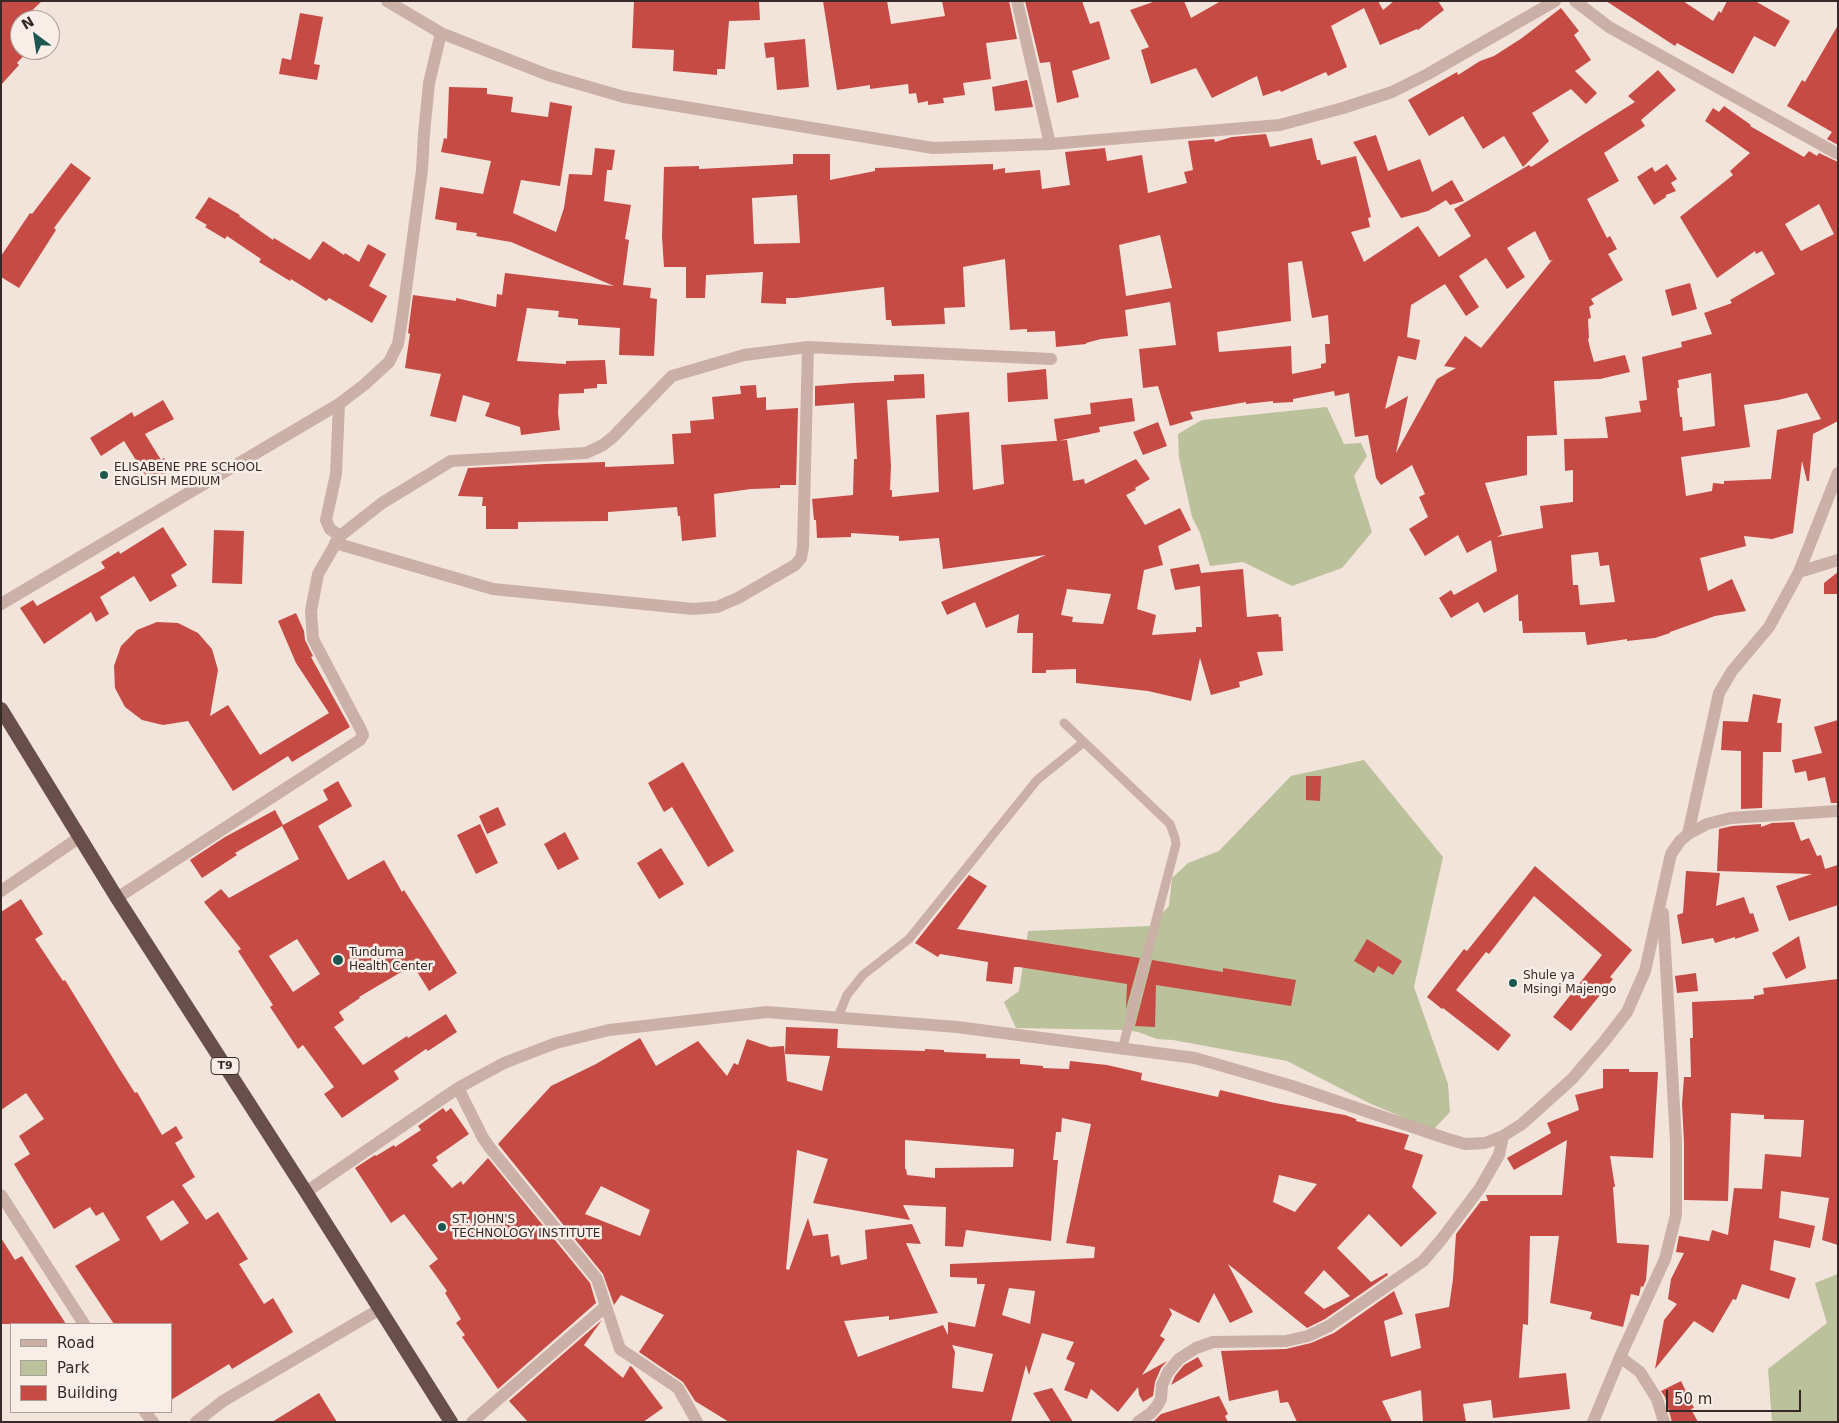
<!DOCTYPE html>
<style>
body{margin:0}
#map{position:relative;width:1839px;height:1423px;overflow:hidden;background:#f2e3db;font-family:"DejaVu Sans",sans-serif}
canvas{display:block}
.frame{position:absolute;inset:0;border:2px solid #362927;pointer-events:none}
.legend{position:absolute;left:10px;top:1323px;width:162px;height:90px;box-sizing:border-box;background:#f9eee7;border:1px solid #ab9f9a;margin:0;padding:6px 9px;list-style:none;font-size:15px;color:#362927}
.legend li{display:flex;align-items:center;gap:10px;height:25px}
.legend b{width:25px;border:1px solid #ab9f9a}
.north{position:absolute;left:10px;top:10px;width:50px;height:50px;box-sizing:border-box;background:#f9eee7;border:1px solid #ab9f9a;border-radius:50%;rotate:329deg;font-size:14px;font-weight:700;line-height:20px;text-align:center;color:#362927}
.north::after{content:'';display:block;margin:auto;width:18px;height:22px;background:#1d5850;clip-path:polygon(50% 0,100% 100%,50% 72%,0 100%)}
.scale{position:absolute;left:1666px;top:1390px;width:135px;height:22px;box-sizing:border-box;border:2px solid #362927;border-top:0;padding-left:6px;font-size:15px;line-height:18px;white-space:nowrap;color:#362927;-webkit-text-stroke:4px #f9eee7;paint-order:stroke}
</style>
<div id="map">
<canvas width="1839" height="1423"></canvas>
<div class="frame"></div>
<ul class="legend">
<li><b style="height:6px;background:#cab0a7"></b>Road</li>
<li><b style="height:14px;background:#bbc19b"></b>Park</li>
<li><b style="height:14px;background:#c64b45"></b>Building</li>
</ul>
<div class="north">N</div>
<div class="scale">50 m</div>
</div>
<script>
const c = document.querySelector('canvas').getContext('2d');
c.lineJoin = 'round';
function fillPath(path, color) { c.fillStyle = color; c.fill(path, 'evenodd'); }
const shape = rows => new Path2D(rows.map(r => 'M' + r).join(''));
function strokePath(path, color, width, dash) { c.strokeStyle = color; c.lineWidth = width; c.lineCap = dash ? 'butt' : 'round'; c.setLineDash(dash || []); c.stroke(path); }
function write(font, color, halo, rows, align = 'center') {
  c.font = font + ' "DejaVu Sans",sans-serif'; c.lineWidth = 5; c.setLineDash([]); c.textBaseline = 'middle'; c.strokeStyle = halo; c.fillStyle = color; for (const [text, x, y, turn = 0] of rows) {
    c.save(); c.translate(x, y); c.rotate((+turn || 0) * Math.PI / 180); c.textAlign = isNaN(turn) ? turn : align; if (halo) c.strokeText(text, 0, 0); c.fillText(text, 0, 0); c.restore();
  }
}
const green = shape([
 [1327,407,1344,444,1361,443,1367,456,1354,476,1372,532,1342,568,1292,586,1243,562,1210,566,1200,533,1192,517,1179,458,1178,434,1202,420],
 [1364,760,1443,857,1414,987,1448,1084,1450,1112,1433,1130,1371,1104,1287,1061,1173,1040,1157,1039,1138,1032,1125,1030,1016,1028,1004,1002,1019,991,1028,931,1150,926,1169,906,1172,878,1188,863,1219,851,1291,776],
 [1838,1274,1838,1422,1772,1422,1768,1369,1827,1323,1815,1283]
]);
const building = shape([
 [1,1,42,1,22,20,20,20,20,50,29,50,17,63,19,65,1,85],
 [634,1,759,1,760,20,729,21,725,69,717,69,717,75,673,71,674,50,632,48],
 [823,1,887,1,891,24,945,16,942,1,1009,1,1017,39,986,43,991,79,963,83,965,95,943,98,944,103,928,105,928,101,918,103,916,93,909,94,908,84,870,89,870,85,837,90],
 [1025,1,1082,1,1090,24,1099,21,1110,59,1072,71,1079,97,1057,103,1050,62,1040,63],
 [1156,1,1184,1,1191,18,1221,1,1378,1,1383,10,1394,1,1438,1,1444,10,1418,30,1417,29,1380,45,1364,8,1331,26,1347,67,1328,76,1326,72,1281,92,1280,90,1263,96,1257,76,1212,98,1196,68,1151,84,1141,50,1149,47,1130,10],
 [1606,1,1683,1,1713,21,1719,11,1721,13,1727,1,1755,1,1790,21,1775,47,1754,36,1733,74,1677,43,1675,46],
 [1561,8,1579,31,1574,35,1591,60,1575,71,1597,93,1586,104,1571,89,1532,113,1549,141,1523,167,1504,136,1483,149,1463,116,1429,136,1408,100,1457,72,1458,75,1480,61,1494,56,1522,38],
 [300,13,323,17,314,64,320,65,317,80,279,74,282,58,291,60],
 [1838,25,1838,145,1827,139,1832,132,1787,106,1802,80,1805,82],
 [805,39,809,87,777,90,774,57,766,58,764,43],
 [1658,70,1676,90,1641,120,1645,126,1604,153,1619,181,1587,199,1607,238,1610,236,1617,249,1608,254,1623,280,1591,299,1594,304,1589,307,1591,318,1588,319,1589,338,1588,339,1590,348,1594,362,1625,355,1630,372,1600,379,1554,381,1557,435,1527,436,1527,475,1485,483,1502,534,1497,537,1543,528,1540,506,1573,502,1573,470,1565,471,1564,439,1608,438,1605,417,1641,412,1639,401,1647,400,1642,357,1682,347,1681,342,1712,334,1704,313,1732,303,1730,300,1775,274,1762,251,1756,254,1755,251,1717,278,1680,217,1733,175,1730,171,1750,153,1705,121,1713,108,1719,112,1724,106,1751,125,1750,126,1804,157,1809,151,1817,156,1819,153,1838,162,1838,421,1813,434,1809,481,1807,481,1802,461,1793,533,1772,539,1744,536,1746,546,1700,558,1708,591,1732,579,1746,611,1715,616,1670,632,1670,633,1655,638,1627,641,1627,639,1587,645,1585,632,1523,633,1522,621,1519,621,1518,594,1484,613,1478,602,1451,618,1439,598,1451,590,1454,595,1497,571,1491,540,1467,553,1458,535,1425,556,1409,529,1428,517,1419,497,1425,494,1412,465,1381,485,1376,478,1368,435,1355,437,1349,393,1335,396,1334,391,1293,399,1293,402,1273,403,1273,401,1246,404,1246,402,1190,412,1193,419,1170,426,1158,386,1143,388,1139,349,1176,345,1170,302,1125,310,1128,336,1101,339,1086,343,1086,344,1056,347,1055,331,1027,332,1027,329,1010,330,1005,259,963,267,965,307,944,308,945,324,892,326,891,320,886,320,884,287,796,298,786,298,786,304,761,303,763,272,706,275,705,298,686,298,686,267,664,267,662,237,664,167,699,166,699,169,793,164,793,154,830,154,830,180,875,171,875,168,993,164,993,170,1005,168,1005,173,1040,170,1042,189,1070,185,1065,152,1105,148,1107,161,1142,155,1148,193,1187,183,1184,172,1193,170,1188,141,1214,139,1215,142,1232,137,1266,134,1270,147,1312,138,1317,160,1320,160,1321,165,1356,156,1371,217,1368,218,1370,227,1351,232,1364,262,1418,226,1439,257,1471,236,1454,209,1529,165,1531,167,1635,102,1628,96],
 [797,195,800,243,754,244,752,198],
 [1819,204,1834,234,1801,251,1785,224],
 [1535,231,1550,261,1553,259,1481,348,1465,336,1444,366,1456,368,1437,379,1396,453,1408,396,1385,409,1398,356,1416,360,1420,340,1407,337,1411,305,1445,284,1466,316,1479,307,1459,276,1486,258,1507,289,1525,277,1507,248],
 [1160,235,1172,288,1126,296,1119,245],
 [1302,261,1312,318,1328,315,1330,344,1325,344,1326,363,1321,364,1321,368,1292,374,1291,346,1219,352,1217,332,1291,321,1288,263],
 [1711,373,1715,426,1683,431,1682,417,1680,417,1677,388,1679,388,1678,380],
 [1807,393,1821,419,1777,430,1771,479,1724,481,1724,484,1713,483,1712,491,1686,496,1681,457,1750,447,1744,405,1778,400],
 [1598,552,1600,566,1609,565,1615,602,1580,605,1578,585,1573,585,1571,555],
 [1027,80,1033,107,995,111,992,87],
 [449,87,487,88,487,94,513,97,511,112,548,117,550,102,572,106,560,186,521,180,513,213,556,232,564,208,569,174,592,175,595,148,615,150,612,170,607,170,604,201,631,205,625,239,629,240,623,285,651,288,650,298,657,299,654,356,619,355,620,328,578,325,578,319,558,317,559,311,527,308,517,361,566,364,566,361,605,360,607,384,597,384,597,388,584,389,584,393,559,394,558,413,560,430,521,435,520,427,485,416,490,403,463,395,456,422,430,416,441,374,405,368,410,334,408,333,413,295,456,301,456,298,496,307,497,294,502,295,505,273,614,286,511,242,476,236,477,233,456,230,457,223,435,219,440,187,483,194,491,161,441,152,444,138,447,139],
 [1376,135,1388,171,1420,159,1432,192,1452,180,1464,201,1450,205,1446,200,1428,211,1401,218,1353,142],
 [71,163,91,178,54,228,56,230,19,288,1,277,1,256,30,213,32,214],
 [1667,164,1677,179,1671,183,1676,191,1666,195,1666,197,1654,205,1637,177,1652,167,1655,172],
 [209,197,240,215,239,216,273,240,274,238,310,260,323,241,344,255,345,253,359,262,368,244,386,254,369,286,387,296,372,323,329,298,326,301,291,279,290,281,259,262,261,259,227,236,225,239,205,227,207,225,195,218],
 [1690,283,1697,309,1672,316,1665,290],
 [1046,369,1048,399,1008,402,1007,373],
 [924,374,925,398,887,400,891,466,890,490,892,490,892,497,939,492,936,415,969,412,973,490,1004,484,1001,445,1067,440,1073,481,1084,479,1085,484,1136,459,1150,479,1135,488,1136,490,1126,495,1145,525,1180,508,1191,530,1158,546,1163,565,1144,570,1137,609,1156,615,1152,635,1196,632,1196,627,1202,627,1200,586,1175,590,1170,569,1199,564,1201,573,1243,569,1247,617,1278,614,1279,617,1281,617,1283,651,1257,652,1263,675,1239,682,1240,687,1211,695,1200,658,1191,701,1148,691,1076,683,1076,669,1046,670,1046,673,1032,673,1033,633,1017,633,1019,614,986,628,975,602,947,615,941,602,1046,555,943,569,939,538,899,541,899,536,851,533,851,537,817,538,816,520,814,520,812,499,853,495,854,459,857,459,854,403,815,406,815,386,853,383,894,381,894,375],
 [1067,589,1111,594,1103,624,1072,622,1073,617,1061,615],
 [756,385,757,398,766,397,766,410,798,408,796,485,780,485,780,488,751,489,714,494,716,537,682,541,680,516,678,516,677,507,608,512,608,521,518,522,518,529,486,529,486,506,482,506,483,497,458,496,468,468,546,464,605,462,605,467,674,464,672,434,691,433,690,421,714,419,712,397,741,394,740,386],
 [1132,398,1135,421,1099,427,1100,432,1057,441,1054,419,1091,414,1090,403],
 [163,400,174,419,145,434,161,460,164,458,171,470,156,480,154,478,149,481,124,441,101,456,90,438,132,412,134,417],
 [1158,422,1167,446,1143,455,1133,432],
 [163,527,187,565,171,575,177,586,150,602,134,576,100,597,109,614,96,622,91,612,44,644,20,608,33,600,37,606,105,568,101,562,119,551,120,554],
 [214,530,244,531,242,584,212,583],
 [1838,572,1838,594,1824,594,1824,583],
 [296,613,304,631,305,640,313,656,311,657,350,727,292,762,288,756,233,791,188,721,163,725,142,720,125,707,115,688,114,666,121,646,137,630,157,622,178,623,198,633,212,649,218,670,210,716,228,705,260,755,329,713,296,663,278,621],
 [1753,694,1781,699,1777,723,1782,723,1781,752,1763,752,1762,808,1741,809,1741,751,1721,750,1723,721,1748,722],
 [1838,720,1838,803,1831,803,1825,777,1808,781,1806,771,1795,773,1792,760,1822,753,1814,727],
 [683,762,734,851,708,867,672,807,664,812,648,783],
 [1306,776,1321,776,1320,801,1306,800],
 [338,781,352,806,318,826,348,880,384,860,402,892,404,890,457,973,429,991,413,965,359,997,360,998,339,1012,344,1020,334,1027,363,1065,407,1036,408,1038,446,1014,457,1032,428,1051,426,1049,394,1071,399,1079,342,1118,324,1094,334,1087,303,1045,298,1049,270,1007,273,1005,238,951,241,949,204,902,221,889,229,898,299,859,282,826,235,853,237,855,202,878,190,860,225,837,275,810,283,825,328,800,323,790],
 [297,939,320,974,293,992,269,956],
 [498,807,506,825,487,834,479,816],
 [1794,822,1801,841,1809,838,1817,856,1821,855,1825,869,1838,865,1838,905,1789,921,1776,886,1812,874,1717,871,1719,829,1732,826,1761,824,1761,827,1772,823],
 [480,824,498,863,476,874,457,835],
 [565,832,579,859,558,870,544,844],
 [661,848,684,884,659,899,637,863],
 [1535,866,1632,950,1610,977,1613,979,1571,1031,1553,1017,1602,955,1534,896,1489,954,1486,952,1456,990,1511,1035,1498,1051,1443,1008,1442,1009,1427,997,1464,949,1467,951],
 [1686,871,1720,873,1716,906,1744,897,1750,914,1753,913,1759,931,1735,939,1735,937,1715,943,1713,938,1682,944,1677,915,1683,913],
 [969,875,987,886,957,929,1140,958,1126,1009,1127,984,1019,967,1014,967,1012,984,986,981,988,962,940,954,938,957,915,943],
 [21,899,43,934,35,939,63,981,65,980,119,1068,135,1093,137,1092,162,1135,176,1126,183,1138,175,1143,195,1177,182,1185,206,1220,218,1212,248,1259,239,1264,264,1304,273,1298,293,1332,232,1369,229,1364,171,1400,171,1324,114,1324,75,1266,120,1240,103,1212,96,1216,90,1207,54,1229,14,1164,30,1154,19,1136,44,1119,26,1093,1,1110,1,912],
 [173,1200,189,1223,161,1241,146,1217],
 [1799,936,1806,968,1786,979,1772,953],
 [1367,939,1402,961,1393,975,1378,966,1374,973,1354,961],
 [1152,960,1223,972,1223,968,1296,980,1291,1006,1156,985,1155,1027,1135,1026],
 [1696,973,1698,991,1677,993,1675,976],
 [1838,979,1838,1245,1822,1240,1829,1198,1781,1191,1779,1218,1815,1226,1810,1248,1774,1240,1770,1270,1796,1278,1789,1299,1742,1284,1736,1300,1733,1299,1713,1333,1694,1321,1655,1369,1664,1320,1677,1304,1668,1299,1671,1279,1684,1253,1676,1252,1679,1236,1709,1241,1712,1230,1728,1235,1734,1188,1762,1189,1765,1154,1801,1157,1804,1120,1764,1119,1764,1115,1731,1113,1728,1201,1684,1200,1684,1142,1682,1104,1684,1077,1691,1077,1690,1038,1693,1038,1692,1002,1754,999,1754,996,1764,994,1763,988],
 [786,1027,838,1029,837,1048,925,1051,925,1049,944,1050,944,1052,986,1054,986,1058,1020,1059,1020,1064,1043,1066,1043,1068,1069,1069,1070,1061,1107,1065,1142,1073,1141,1080,1218,1097,1220,1090,1275,1103,1345,1115,1356,1119,1356,1121,1409,1135,1404,1149,1423,1155,1412,1187,1437,1213,1401,1247,1369,1214,1337,1248,1371,1282,1387,1273,1388,1275,1325,1319,1307,1328,1228,1264,1253,1312,1230,1323,1214,1293,1199,1323,1169,1308,1172,1314,1160,1336,1165,1339,1142,1375,1167,1361,1161,1368,1155,1382,1153,1396,1143,1402,1139,1395,1138,1387,1118,1412,1091,1389,1087,1399,1064,1390,1075,1363,1066,1359,1074,1342,1042,1333,1029,1375,1026,1365,1011,1422,729,1422,695,1401,683,1382,639,1352,664,1315,621,1295,614,1305,603,1274,498,1144,551,1086,596,1064,640,1038,656,1066,698,1041,727,1076,734,1063,738,1065,747,1039,770,1047,784,1046,787,1081,822,1091,830,1056,785,1054],
 [1062,1118,1091,1124,1066,1243,1095,1247,1094,1258,950,1264,950,1277,977,1278,977,1284,985,1284,975,1327,948,1322,948,1335,943,1325,858,1357,844,1321,889,1316,889,1320,938,1313,906,1243,921,1244,912,1224,865,1230,867,1259,841,1265,839,1255,831,1257,828,1234,813,1236,808,1218,789,1270,786,1269,797,1150,828,1159,813,1203,910,1220,903,1205,946,1207,945,1246,963,1247,966,1230,1051,1241,1058,1160,1053,1160,1056,1132,1061,1132],
 [905,1140,1014,1149,1013,1167,935,1168,935,1178,907,1175,906,1169,905,1169],
 [1279,1175,1317,1184,1295,1212,1273,1202],
 [601,1186,650,1210,640,1236,585,1214],
 [1324,1270,1350,1296,1324,1309,1304,1293],
 [1009,1288,1035,1291,1030,1324,1002,1315],
 [952,1345,993,1354,983,1392,952,1388,955,1352],
 [1603,1069,1629,1069,1629,1072,1658,1072,1653,1158,1610,1156,1615,1187,1613,1187,1617,1243,1649,1245,1646,1280,1643,1287,1641,1286,1639,1296,1631,1294,1623,1327,1590,1319,1592,1312,1550,1303,1559,1236,1530,1236,1528,1325,1523,1324,1519,1378,1566,1373,1570,1409,1493,1418,1491,1400,1463,1404,1466,1422,1423,1422,1421,1390,1382,1401,1392,1422,1297,1422,1288,1402,1280,1403,1278,1390,1229,1401,1221,1351,1286,1349,1311,1343,1334,1333,1394,1291,1403,1314,1384,1321,1391,1357,1421,1348,1415,1314,1449,1307,1453,1279,1456,1234,1481,1201,1488,1201,1486,1195,1562,1195,1567,1140,1514,1170,1507,1158,1551,1133,1547,1123,1579,1110,1575,1095,1603,1088],
 [443,1108,446,1112,451,1108,469,1134,436,1157,438,1161,432,1165,452,1188,461,1181,463,1185,488,1158,590,1283,596,1303,498,1389,462,1337,465,1335,456,1323,461,1319,445,1293,447,1291,429,1266,438,1259,404,1214,391,1223,355,1168,375,1155,376,1156,394,1145,395,1147,421,1130,418,1126],
 [1,1238,15,1260,22,1256,66,1324,1,1324],
 [602,1320,584,1345,623,1378,630,1366,632,1367,663,1408,643,1422,528,1422,509,1401],
 [1198,1357,1203,1366,1171,1385,1175,1376,1184,1365],
 [1681,1381,1694,1408,1691,1409,1698,1422,1672,1422,1665,1397,1661,1391],
 [1052,1388,1073,1422,1051,1422,1033,1393],
 [319,1393,337,1422,272,1422],
 [1219,1396,1228,1414,1225,1416,1228,1422,1153,1422,1161,1414]
]);
const service = shape([
 [1064,723,1170,824,1175,838,1176,844,1122,1050],
 [838,1017,847,995,863,975,909,939,1037,780,1084,742]
]);
const minor = shape([
 [1017,1,1050,144],
 [1575,1,1609,27,1838,154],
 [339,404,336,474,326,520,330,529,340,536],
 [335,543,493,589,693,609,717,607,738,598,795,565,801,558,803,547,808,347],
 [1799,572,1838,560],
 [1,604,339,404,364,385,389,362,398,344,402,319,422,170,424,134,429,83,441,33],
 [1688,834,1719,693,1732,671,1769,627,1799,572,1838,473],
 [1,891,80,837],
 [117,898,360,740,363,735,361,730,313,639,311,611,318,574,340,536,382,503,451,461,586,453,603,445,613,437,672,376,744,355,808,347,1051,359],
 [458,1088,483,1138,490,1148,597,1279,620,1349,678,1388,697,1422],
 [306,1192,458,1088,504,1063,556,1043,609,1030,767,1012,957,1027,1195,1058,1292,1086,1445,1138,1465,1144,1485,1143,1503,1136,1522,1124,1572,1079,1603,1043,1627,1012,1645,971,1671,854,1680,841,1688,834,1707,824,1731,818,1838,811],
 [1,1195,84,1324],
 [1620,1357,1640,1372,1657,1399,1664,1422],
 [145,1412,153,1422],
 [196,1422,223,1401,380,1309],
 [472,1422,606,1306],
 [1138,1422,1151,1413,1157,1406,1161,1399,1162,1385,1168,1372,1179,1359,1196,1348,1213,1342,1286,1341,1308,1336,1329,1326,1423,1261,1441,1240,1480,1188,1499,1155,1503,1136],
 [1593,1422,1620,1357,1665,1259,1676,1215,1676,1142,1663,913]
]);
const tertiary = shape([
 [387,1,441,33,548,75,624,97,933,148,1050,144,1280,125,1343,108,1392,92,1428,74,1555,1]
]);
const trunk = shape([
 [1,709,117,898,306,1192,451,1422]
]);
const markers = [
 [104,475,5,"#1d5850"],
 [338,960,6,"#1d5850"],
 [1513,983,5,"#1d5850"],
 [442,1227,5,"#1d5850"]
];
const shields = [
 [225,1066,28]
];
const shieldNames = [
 ["T9",225,1066]
];
const poiNames = [
 ["ELISABENE PRE SCHOOL",114,468],
 ["ENGLISH MEDIUM",114,482],
 ["Tunduma",349,953],
 ["Health Center",349,967],
 ["Shule ya",1523,976],
 ["Msingi Majengo",1523,990],
 ["ST. JOHN'S",452,1220],
 ["TECHNOLOGY INSTITUTE",452,1234]
];
fillPath(green, '#bbc19b');
fillPath(building, '#c64b45');
strokePath(service, '#cab0a7', 9);
strokePath(minor, '#cab0a7', 12);
strokePath(tertiary, '#cab0a7', 12);
strokePath(trunk, '#684f4c', 14);
for (const [x, y, r, color] of markers) { const dot = new Path2D(); dot.arc(x, y, r, 0, 2 * Math.PI); c.fillStyle = color; c.fill(dot); strokePath(dot, '#f9eee7', 2); }
for (const [x, y, w] of shields) { const box = new Path2D(); box.roundRect(x - w / 2, y - 8.5, w, 17, 4); c.fillStyle = '#f9eee7'; c.fill(box); strokePath(box, '#362927', 1); }
write('bold 11px', '#362927', null, shieldNames);
write('12px', '#362927', '#f9eee7', poiNames, 'left');
</script>
